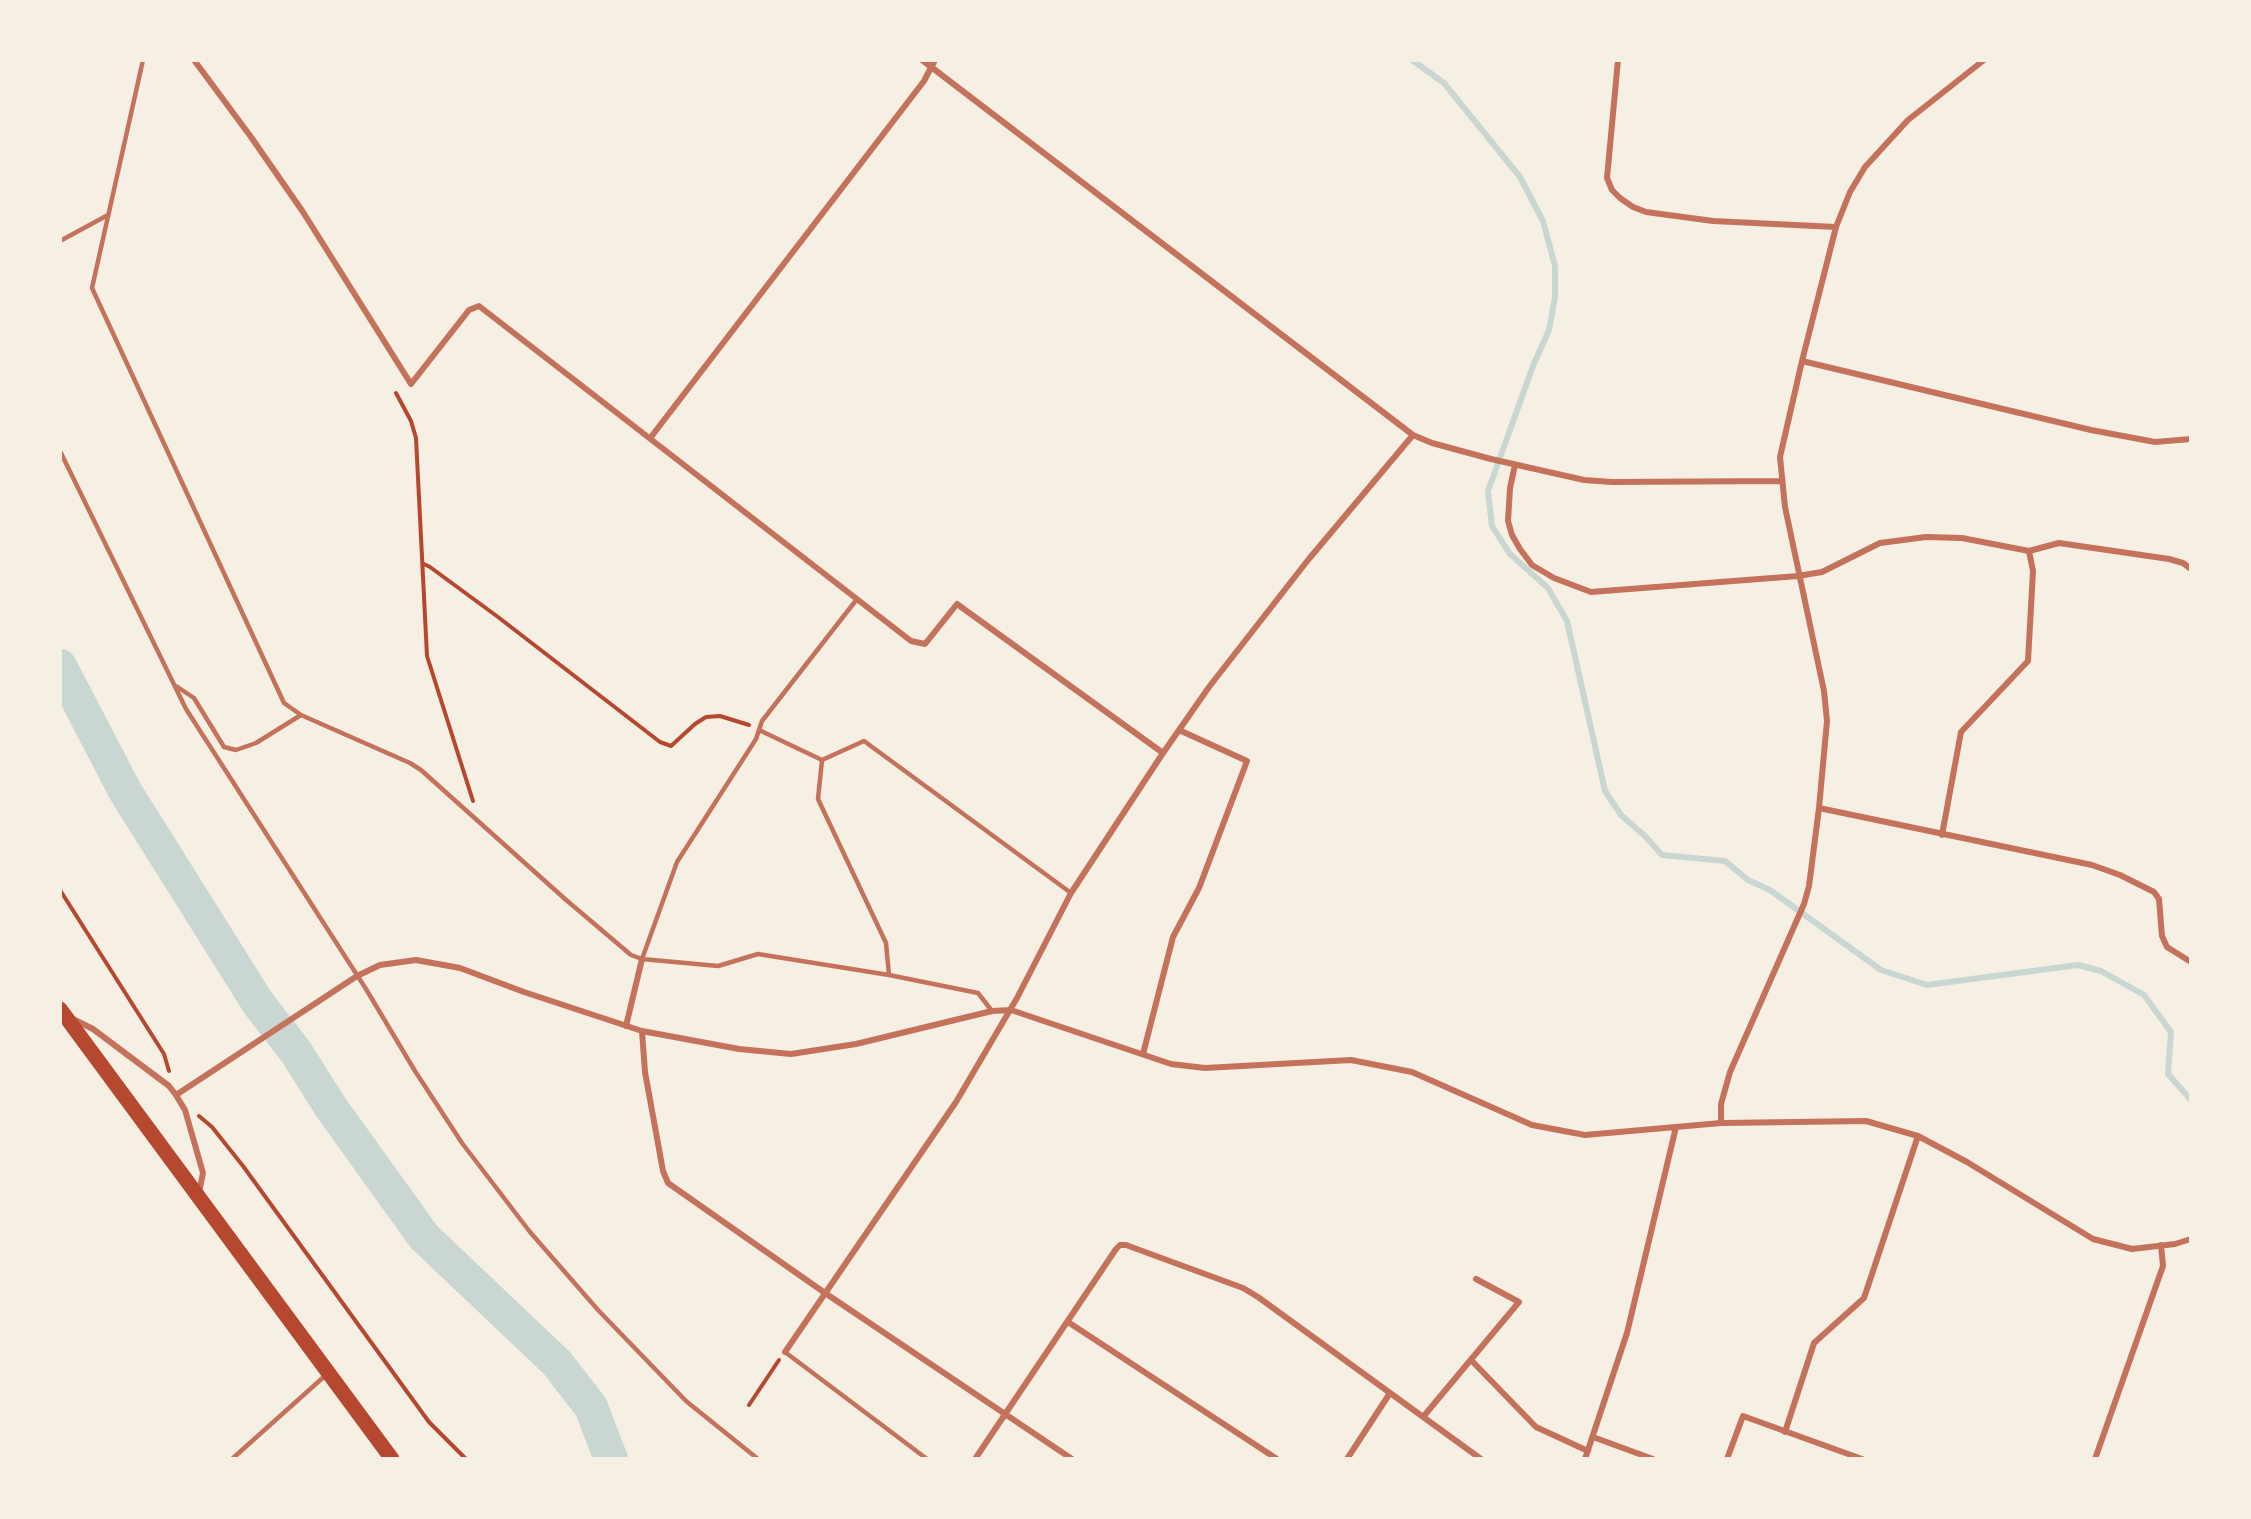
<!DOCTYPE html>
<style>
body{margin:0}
#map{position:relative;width:2251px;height:1519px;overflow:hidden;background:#f6efe4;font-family:Spectral,serif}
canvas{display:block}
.frame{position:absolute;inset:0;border:62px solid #f6efe4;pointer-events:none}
</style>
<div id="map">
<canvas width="2251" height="1519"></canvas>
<div class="frame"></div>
</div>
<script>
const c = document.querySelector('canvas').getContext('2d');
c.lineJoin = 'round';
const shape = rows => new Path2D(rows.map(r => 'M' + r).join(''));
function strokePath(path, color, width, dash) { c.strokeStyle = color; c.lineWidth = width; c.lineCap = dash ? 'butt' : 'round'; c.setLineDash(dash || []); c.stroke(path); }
const stream = shape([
 [1412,60,1444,83,1520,177,1543,221,1555,266,1555,297,1549,330,1533,366,1488,491,1492,526,1510,554,1548,588,1567,621,1605,791,1621,815,1646,837,1662,855,1725,861,1748,880,1770,890,1881,970,1927,985,2078,965,2101,971,2144,995,2171,1032,2168,1074,2191,1100]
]);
const river = shape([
 [60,666,125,791,258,1003,296,1052,330,1106,424,1237,557,1363,591,1407,611,1459]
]);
const path = shape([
 [396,393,411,421,416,438,427,656,473,801],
 [424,564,430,567,498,617,660,742,671,746,695,724,706,717,720,716,749,725],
 [60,890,164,1054,169,1071],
 [199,1116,212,1127,243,1166,429,1422,466,1459],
 [749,1405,779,1360]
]);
const service = shape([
 [143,60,92,288,284,703,301,715,410,763,421,770,565,899,631,955,642,959,718,966,758,954,889,975,978,993,992,1011],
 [60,241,108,215],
 [60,451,186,709,366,989,415,1071,462,1143,530,1232,598,1310,686,1401,758,1459],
 [176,686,194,698,224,747,236,750,256,743,301,715],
 [759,730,822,760,864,741,1071,893],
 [822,760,818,799,886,943,889,975],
 [642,959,677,862,756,739,762,721,857,599],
 [785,1352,927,1459],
 [232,1459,327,1374]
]);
const minor = shape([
 [194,60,251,137,303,212,411,384,469,310,479,306,911,641,925,644,957,604,1163,753],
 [922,60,1413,435,1432,443,1491,459,1584,480,1612,482,1781,481],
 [1618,60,1607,178,1612,190,1620,198,1633,207,1646,212,1713,221,1836,227],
 [1802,361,2091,430,2155,442,2191,439],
 [651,437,924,81,935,60],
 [1515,465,1510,488,1508,521,1512,535,1520,549,1532,565,1554,578,1591,592,1798,576,1822,572,1880,543,1926,537,1962,538,2029,551,2059,543,2169,559,2183,563,2191,569],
 [1819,808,2092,865,2120,875,2154,892,2159,899,2162,936,2167,947,2191,962],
 [1942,835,1961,732,2028,661,2033,571,2029,551],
 [73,1019,93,1029,169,1086,176,1095,185,1110,203,1173,199,1193],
 [626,1026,642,959],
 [642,1031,645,1072,663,1171,668,1183,825,1293,1072,1459],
 [1143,1054,1173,937,1199,888,1247,761,1179,730],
 [176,1095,357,976,380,965,416,960,460,968,524,992,642,1031,739,1049,791,1054,856,1044,992,1011,1011,1010,1171,1064,1205,1068,1351,1060,1412,1072,1532,1125,1585,1135,1721,1123,1866,1121,1918,1136,1967,1162,2093,1239,2132,1249,2175,1244,2191,1239],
 [1721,1123,1721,1104,1730,1072,1804,904,1809,886,1819,808,1827,721,1824,691,1785,507,1780,457,1802,361,1836,227,1850,192,1865,167,1908,120,1984,60],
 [1068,1322,1277,1459],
 [785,1352,956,1102,1017,998,1071,893,1163,753,1209,687,1308,560,1413,435],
 [1471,1360,1536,1427,1588,1451],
 [1423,1417,1519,1302,1476,1279],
 [1785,1432,1814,1343,1864,1298,1918,1136],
 [1593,1437,1653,1459],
 [975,1459,1116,1249,1120,1245,1126,1245,1243,1288,1258,1297,1481,1459],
 [1347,1459,1390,1393],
 [1585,1459,1627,1333,1676,1127],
 [1727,1459,1743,1416,1862,1459],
 [2095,1459,2163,1266,2161,1245]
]);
const primary = shape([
 [60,1009,392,1459]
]);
strokePath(stream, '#c9d6d2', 6);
strokePath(river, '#c9d6d2', 34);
strokePath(path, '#b5482f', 4);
strokePath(service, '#c5725c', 4.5);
strokePath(minor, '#c5725c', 6);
strokePath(primary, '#b5482f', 15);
</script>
